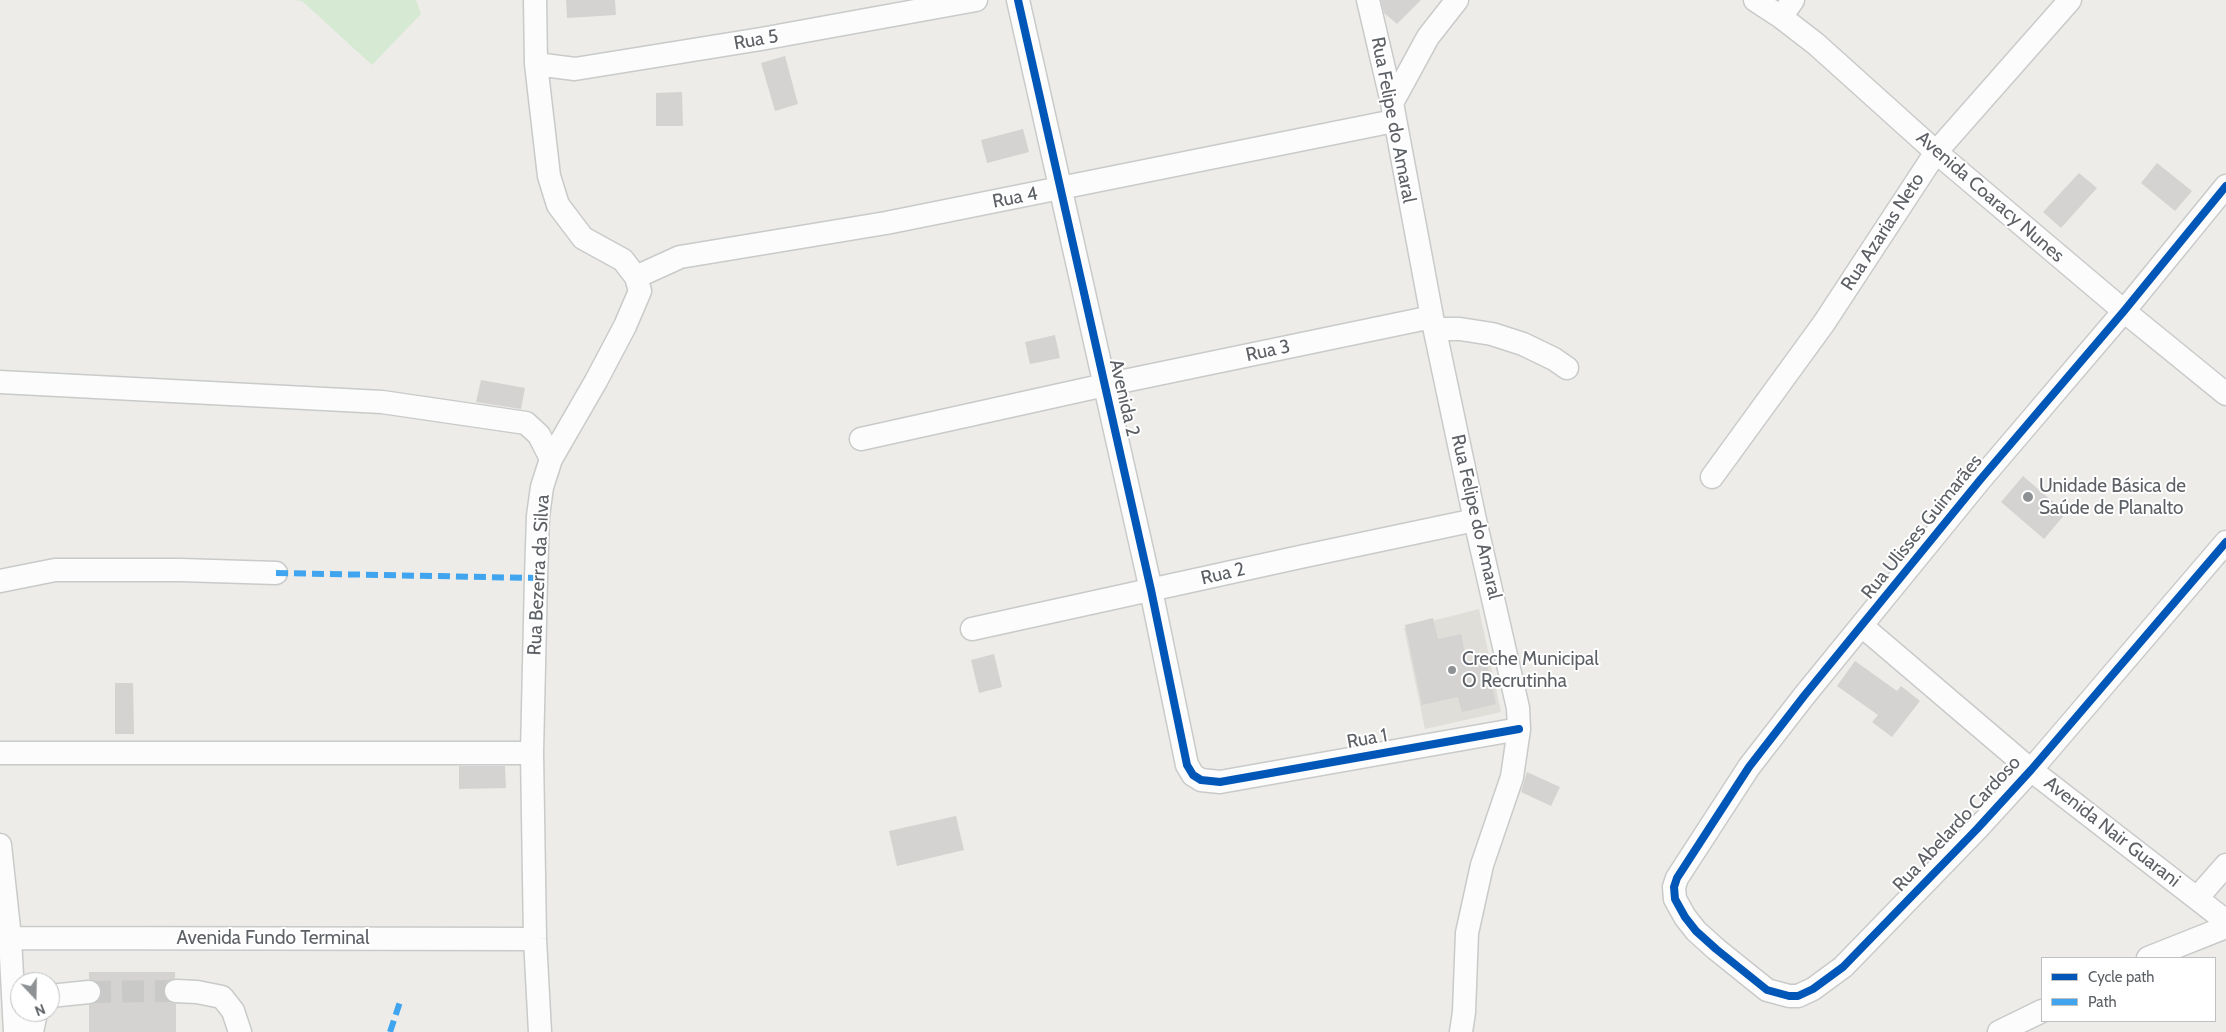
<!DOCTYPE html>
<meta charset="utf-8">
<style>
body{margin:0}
#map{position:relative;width:2226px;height:1032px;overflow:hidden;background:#edece8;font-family:Cabin,sans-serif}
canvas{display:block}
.legend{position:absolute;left:2041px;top:957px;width:175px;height:65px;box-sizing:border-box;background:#fff;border:1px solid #bec0c2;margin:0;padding:6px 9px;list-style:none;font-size:15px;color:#5d6166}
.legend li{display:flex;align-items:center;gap:10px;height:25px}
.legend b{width:25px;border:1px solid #bec0c2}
.north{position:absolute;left:10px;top:972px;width:50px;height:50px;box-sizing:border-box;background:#fff;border:1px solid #bec0c2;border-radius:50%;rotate:159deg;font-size:14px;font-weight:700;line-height:20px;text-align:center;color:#5d6166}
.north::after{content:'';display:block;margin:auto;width:18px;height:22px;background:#8f9294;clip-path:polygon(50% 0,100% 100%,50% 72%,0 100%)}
</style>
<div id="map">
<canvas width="2226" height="1032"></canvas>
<ul class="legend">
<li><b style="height:6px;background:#0057b8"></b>Cycle path</li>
<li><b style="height:6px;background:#40a5ee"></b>Path</li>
</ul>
<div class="north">N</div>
</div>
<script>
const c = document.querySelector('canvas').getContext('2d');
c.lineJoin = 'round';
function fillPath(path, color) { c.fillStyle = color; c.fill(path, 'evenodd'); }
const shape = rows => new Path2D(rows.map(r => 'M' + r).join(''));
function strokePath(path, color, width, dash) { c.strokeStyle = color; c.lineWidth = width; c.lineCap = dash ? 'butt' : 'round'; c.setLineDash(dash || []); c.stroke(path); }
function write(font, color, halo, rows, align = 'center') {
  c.font = font + ' Cabin,sans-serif'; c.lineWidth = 4; c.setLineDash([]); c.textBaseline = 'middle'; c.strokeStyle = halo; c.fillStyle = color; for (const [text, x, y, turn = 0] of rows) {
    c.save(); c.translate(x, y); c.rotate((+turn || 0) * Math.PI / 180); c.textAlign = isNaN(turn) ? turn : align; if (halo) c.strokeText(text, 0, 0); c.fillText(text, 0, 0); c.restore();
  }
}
const education = shape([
 [1479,609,1501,712,1425,729,1404,628]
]);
const green = shape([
 [293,0,416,0,421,14,372,65,302,1]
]);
const building = shape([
 [566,0,615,0,616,15,567,18],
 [1381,0,1421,0,1397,24,1384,13],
 [785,56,798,104,775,111,761,63],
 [682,92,683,126,656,126,656,93],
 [1023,129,1029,152,987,163,981,140],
 [2157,163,2192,191,2175,211,2141,183],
 [2079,173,2097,188,2061,228,2043,212],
 [1055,335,1060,358,1030,364,1025,342],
 [481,380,525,388,521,409,476,402],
 [2023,476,2066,513,2044,539,2001,502],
 [1433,618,1438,639,1461,634,1467,663,1486,659,1496,704,1462,712,1458,697,1422,705,1405,625],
 [994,654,1002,687,979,693,971,660],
 [1855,661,1897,691,1901,686,1920,701,1892,737,1872,722,1878,715,1837,686],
 [115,683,133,683,134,734,115,734],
 [459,766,505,766,506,788,459,789],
 [1527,772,1560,787,1551,806,1521,792],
 [956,816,964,850,897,866,889,831],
 [89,972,175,972,175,978,165,984,163,991,169,1002,176,1004,176,1032,89,1032,89,1005,97,1002,102,991,99,984,89,979]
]);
const minorTunnel = shape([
 [89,992,176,991]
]);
const minor = shape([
 [535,0,536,64,549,176,558,205,583,238,623,260,636,277,640,291,625,326,596,381,551,459,542,487,538,516,536,578,532,753,535,939,540,1032],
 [1018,0,1151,590,1187,765,1193,775,1201,780,1220,782,1519,729],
 [1368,0,1392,103,1432,317,1475,520,1518,708,1519,729,1512,777,1482,865,1467,933,1464,1012,1461,1032],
 [1755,0,1781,17,1816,44,1936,152,2124,311,2226,394],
 [1781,17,1793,0],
 [536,64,575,69,761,39,976,0],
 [1392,103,1428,37,1457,0],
 [2226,186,2124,311,1980,480,1804,696,1749,767,1677,878,1674,887,1675,899,1685,917,1696,931,1716,949,1767,990,1789,996,1798,996,1813,989,1843,967,1977,829,2031,770,2226,542],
 [636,277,680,257,886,223,1394,121],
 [1435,329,1460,329,1492,334,1523,344,1554,359,1567,368],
 [0,382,382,402,526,423,539,435,551,459],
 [861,439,1105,385,1432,317],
 [1712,477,1824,323,1936,152,2070,0],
 [0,581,55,570,181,570,276,573],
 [1862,626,2031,770,2226,921],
 [972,629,1300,557,1475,520],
 [0,753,532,753],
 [0,845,10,938,15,1032],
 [2197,898,2226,865],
 [10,938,535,939],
 [2148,958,2226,927],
 [176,991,197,992,222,997,233,1011,240,1032],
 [50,996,89,992],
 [32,1032,36,1012],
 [1999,1032,2042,1011]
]);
const quiet = shape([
 [276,573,536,578],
 [390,1032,400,1002]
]);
const cycleway = shape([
 [1018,0,1151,590,1187,765,1193,775,1201,780,1220,782,1519,729],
 [2226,186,2124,311,1980,480,1804,696,1749,767,1677,878,1674,887,1675,899,1685,917,1696,931,1716,949,1767,990,1789,996,1798,996,1813,989,1843,967,1977,829,2031,770,2226,542]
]);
const markers = [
 [2028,497,6,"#8f9294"],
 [1452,670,5,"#8f9294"]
];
const streetNames = [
 ["Rua 5",756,40,-10],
 ["Rua Felipe do Amaral",1393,120,79],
 ["Avenida Coaracy Nunes",1990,197,41],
 ["Rua 4",1015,198,-11],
 ["Rua Azarias Neto",1883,232,-57],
 ["Rua 3",1268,351,-12],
 ["Avenida 2",1124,398,77],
 ["Rua Felipe do Amaral",1476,517,77],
 ["Rua Ulisses Guimarães",1922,527,-51],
 ["Rua 2",1223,574,-13],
 ["Rua Bezerra da Silva",539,575,-87],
 ["Rua 1",1367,739,-10],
 ["Rua Abelardo Cardoso",1957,824,-47],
 ["Avenida Nair Guarani",2112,832,38],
 ["Avenida Fundo Terminal",273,938]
];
const poiNames = [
 ["Unidade Básica de",2039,486],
 ["Saúde de Planalto",2039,508],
 ["Creche Municipal",1462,659],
 ["O Recrutinha",1462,681]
];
fillPath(education, '#e0ded8');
fillPath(green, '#d6e9d3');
fillPath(building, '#d4d3d1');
strokePath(minorTunnel, '#c9c9c8', 22, [22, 11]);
strokePath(minor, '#c9caca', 25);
strokePath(minor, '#fcfcfc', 22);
strokePath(quiet, '#40a5ee', 6, [12, 6]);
strokePath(cycleway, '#0057b8', 8);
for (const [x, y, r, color] of markers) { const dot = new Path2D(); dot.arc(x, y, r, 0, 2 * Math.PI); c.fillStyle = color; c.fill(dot); strokePath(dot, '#fff', 2); }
write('19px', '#5d6166', '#fff', streetNames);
write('19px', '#5d6166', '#fff', poiNames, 'left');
</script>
